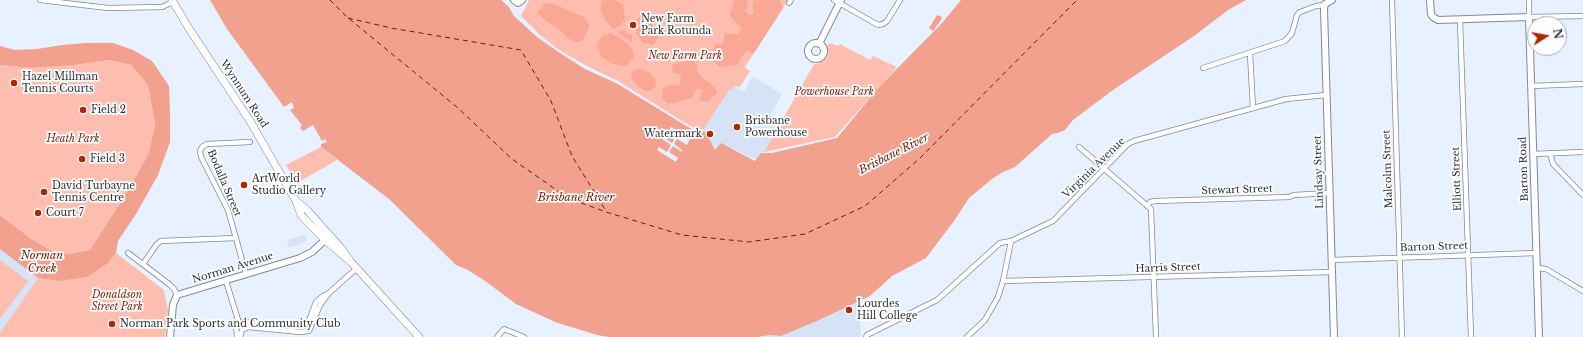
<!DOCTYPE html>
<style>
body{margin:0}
#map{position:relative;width:1583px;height:337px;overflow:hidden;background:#e8f1ff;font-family:"Libre Baskerville",serif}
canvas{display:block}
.north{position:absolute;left:1527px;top:16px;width:40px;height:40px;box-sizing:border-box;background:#fefefe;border:1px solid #abacae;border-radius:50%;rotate:79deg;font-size:11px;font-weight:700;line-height:16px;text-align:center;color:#2e3237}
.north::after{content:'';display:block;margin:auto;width:14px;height:18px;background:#b22702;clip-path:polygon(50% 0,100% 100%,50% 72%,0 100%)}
</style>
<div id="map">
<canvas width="1583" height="337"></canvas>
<div class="north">N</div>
</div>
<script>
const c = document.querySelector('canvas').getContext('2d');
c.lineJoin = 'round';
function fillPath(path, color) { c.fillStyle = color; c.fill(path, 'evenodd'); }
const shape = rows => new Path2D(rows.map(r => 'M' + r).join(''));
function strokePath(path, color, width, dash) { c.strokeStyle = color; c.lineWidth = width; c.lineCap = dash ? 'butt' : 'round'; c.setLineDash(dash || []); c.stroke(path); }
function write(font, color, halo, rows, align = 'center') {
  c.font = font + ' "Libre Baskerville",serif'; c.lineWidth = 3.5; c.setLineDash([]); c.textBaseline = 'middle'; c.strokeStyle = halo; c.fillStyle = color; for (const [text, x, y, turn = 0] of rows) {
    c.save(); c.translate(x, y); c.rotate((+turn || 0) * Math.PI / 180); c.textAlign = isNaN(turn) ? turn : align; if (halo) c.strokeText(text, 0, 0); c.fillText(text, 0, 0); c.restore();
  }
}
const built = shape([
 [752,76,782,94,770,117,782,123,764,152,761,153,757,160,721,143,716,151,706,132,702,132,730,89,734,86,744,92],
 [305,235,307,240,301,244,289,248,287,240],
 [0,249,38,278,0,333],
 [859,301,861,337,758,337,769,335,781,336]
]);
const green = shape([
 [529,0,788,0,745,67,750,71,740,87,734,86,732,90,730,89,702,132,685,123,618,81,587,66,559,50,540,35,521,16],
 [829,43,838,46,840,44,870,60,873,56,897,67,835,137,764,152,814,64,818,64,827,58,828,54,827,47],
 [109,60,131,65,148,85,155,124,149,153,126,194,90,250,69,254,52,251,30,238,0,215,0,65,32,68,74,65],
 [321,147,337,160,297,183,286,165],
 [116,253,164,290,168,310,165,337,0,337,0,333,38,278,58,281,108,263],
 [0,260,28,281,0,319]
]);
const forest = shape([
 [602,0,614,0,623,4,625,17,622,25,613,29,605,20,600,9],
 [734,0,748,0,747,9,745,11,747,14,751,15,754,12,752,6,754,0,781,0,780,2,783,8,754,53,746,50,738,65,720,67,709,58,716,44,723,43,725,33,737,35,742,29,730,16],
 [545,3,554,4,584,17,589,25,589,28,582,41,576,42,569,39,559,29,546,21,537,13],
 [641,15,651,23,660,34,653,45,643,43,636,33,640,26,637,20],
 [624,30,627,34,632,35,632,42,617,32],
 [611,33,627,43,634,53,634,57,627,65,622,66,610,63,601,56,597,45,602,36],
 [693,59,697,66,697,72,705,80,714,86,717,93,709,101,699,101,703,90,696,89,692,98,668,104,662,99,663,88,674,84,680,86,681,75,673,73,672,64,678,63],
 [639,69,649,72,655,78,656,86,650,91,646,91,639,87,631,78,633,71]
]);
const water = shape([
 [210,0,501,0,509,7,514,16,537,37,557,51,585,69,616,83,688,127,695,130,706,132,715,150,721,143,755,161,761,153,772,153,837,138,880,86,941,24,961,0,1246,0,1228,10,1194,36,1113,90,1073,120,1065,130,1058,133,1052,134,1015,167,1003,172,992,179,969,198,954,221,926,258,892,276,870,296,819,320,781,336,769,335,758,337,609,337,597,335,555,322,516,304,485,281,468,270,456,265,389,199,321,147,321,144,327,142,325,139,322,141,313,125,303,131,300,128,302,125,290,110,294,108,292,102,284,107,227,29],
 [937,15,942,17,941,20,933,31,929,28],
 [86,43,113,43,133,50,152,61,169,86,170,112,170,142,158,175,136,214,118,241,116,253,108,263,87,277,58,281,38,278,0,249,0,215,30,238,52,251,69,254,90,250,126,194,149,153,155,124,148,85,131,65,109,60,74,65,32,68,0,65,0,46,15,50,37,49,62,45]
]);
const pier = shape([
 [671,127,686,137,692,127,695,128,688,138,690,139,687,145,677,139,674,144,682,150,682,152,673,146,669,152,678,158,676,162,657,150,659,147,667,152,671,145,662,139,663,137,672,143,675,138,667,133]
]);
const ferry = shape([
 [330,0,347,17,458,108,512,159,568,198,606,212,682,235,749,242,805,234,865,206,919,159,1077,0],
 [348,18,391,28,521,50,551,101,572,156,606,211]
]);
const street = shape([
 [40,0,108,8,162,7,173,2],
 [834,0,878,25,883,24,887,21,900,0],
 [1392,0,1402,337],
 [1529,0,1529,17,1583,16],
 [789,3,791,0],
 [1460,20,1471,337],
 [1250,54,1253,108],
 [1203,68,1285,41,1292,33,1297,15,1300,12,1316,6,1324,5],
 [1531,86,1583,84],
 [1079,147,1151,209,1156,337],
 [1550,153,1553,164,1583,195],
 [1533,154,1583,152],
 [1147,206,1150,202,1155,201,1289,197,1294,195,1330,193],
 [128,253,169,284,174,289,177,295],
 [1332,260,1536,253],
 [143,264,157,244,161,241,236,238],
 [1537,268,1546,269,1583,291],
 [246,274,228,210,201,157,200,151,202,147,207,144,250,142],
 [226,281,239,323],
 [1003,281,1332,272],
 [237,337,236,325,242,322,300,327,304,326,308,323,316,302,323,296,329,293],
 [240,337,242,330,248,327,300,332,309,331,320,305,329,293,357,268],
 [497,337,504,329,524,337],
 [866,337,867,335,937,300,1000,243,1011,241],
 [967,337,985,320,998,297,1003,281,1011,241,1053,221,1128,144,1134,141,1286,99,1326,95]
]);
const secondary = shape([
 [514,0,518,3,522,0],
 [1332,0,1325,4,1324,9,1334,337],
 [1430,0,1431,14,1433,17,1438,20,1529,17,1539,337],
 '808 51a8 8 0 1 1 16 0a8 8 0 1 1-16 0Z',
 [819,44,841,0],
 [170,337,173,305,177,295,300,258,312,252,325,240]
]);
const primary = shape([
 [172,0,188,27,250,121,296,201,301,215,325,240,351,262],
 [296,201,307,210,341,248,351,262,419,337]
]);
const markers = [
 [633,25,4,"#b22702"],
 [14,83,4,"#b22702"],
 [83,110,4,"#b22702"],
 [737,127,4,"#b22702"],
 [710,134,4,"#b22702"],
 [82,159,4,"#b22702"],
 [244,185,4,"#b22702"],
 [44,192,4,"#b22702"],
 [38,213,4,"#b22702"],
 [849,310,4,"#b22702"],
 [112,324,4,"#b22702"]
];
const poiNames = [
 ["New Farm",641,19],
 ["Park Rotunda",641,31],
 ["Hazel Millman",22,77],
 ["Tennis Courts",22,89],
 ["Field 2",91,110],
 ["Brisbane",745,121],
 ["Powerhouse",745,133],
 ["Watermark",702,134,"right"],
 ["Field 3",90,159],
 ["ArtWorld",252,179],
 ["Studio Gallery",252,191],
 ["David Turbayne",52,186],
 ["Tennis Centre",52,198],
 ["Court 7",46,213],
 ["Lourdes",857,304],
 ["Hill College",857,316],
 ["Norman Park Sports and Community Club",120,324]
];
const parkNames = [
 ["New Farm Park",685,56],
 ["Powerhouse Park",834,92],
 ["Heath Park",73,139],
 ["Donaldson",117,295],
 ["Street Park",117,307]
];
const streetNames = [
 ["Wynnum Road",244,94,57],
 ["Virginia Avenue",1094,168,-44],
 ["Malcolm Street",1388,169,-92],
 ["Barton Road",1524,169,-92],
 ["Lindsay Street",1319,172,-92],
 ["Elliott Street",1457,179,-92],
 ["Bodalla Street",224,183,67],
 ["Stewart Street",1237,190,-2],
 ["Barton Street",1434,247,-2],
 ["Norman Avenue",233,268,-17],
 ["Harris Street",1168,268,-2]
];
const waterNames = [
 ["Brisbane River",894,154,-27],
 ["Brisbane River",576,198],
 ["Norman",42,256],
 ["Creek",42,269]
];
fillPath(built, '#d6e3f6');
fillPath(green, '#fdbeb0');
fillPath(forest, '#faa895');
fillPath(water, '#f2a18e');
fillPath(pier, '#e8f1ff');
strokePath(ferry, '#761802', 1, [5, 4]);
strokePath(street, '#818a96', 6);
strokePath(secondary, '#818a96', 8);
strokePath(primary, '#818a96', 8);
strokePath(street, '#fff', 4.5);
strokePath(secondary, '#fff', 6);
strokePath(primary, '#fff', 7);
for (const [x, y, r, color] of markers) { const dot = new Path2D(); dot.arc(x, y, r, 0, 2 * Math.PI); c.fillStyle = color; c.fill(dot); strokePath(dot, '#fefefe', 1.5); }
write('10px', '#2e3237', '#fefefe', poiNames, 'left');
write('italic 10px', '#81230f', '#fefefe', parkNames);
write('10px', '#2e3237', '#fefefe', streetNames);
write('italic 11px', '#761802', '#fefefe', waterNames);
</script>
